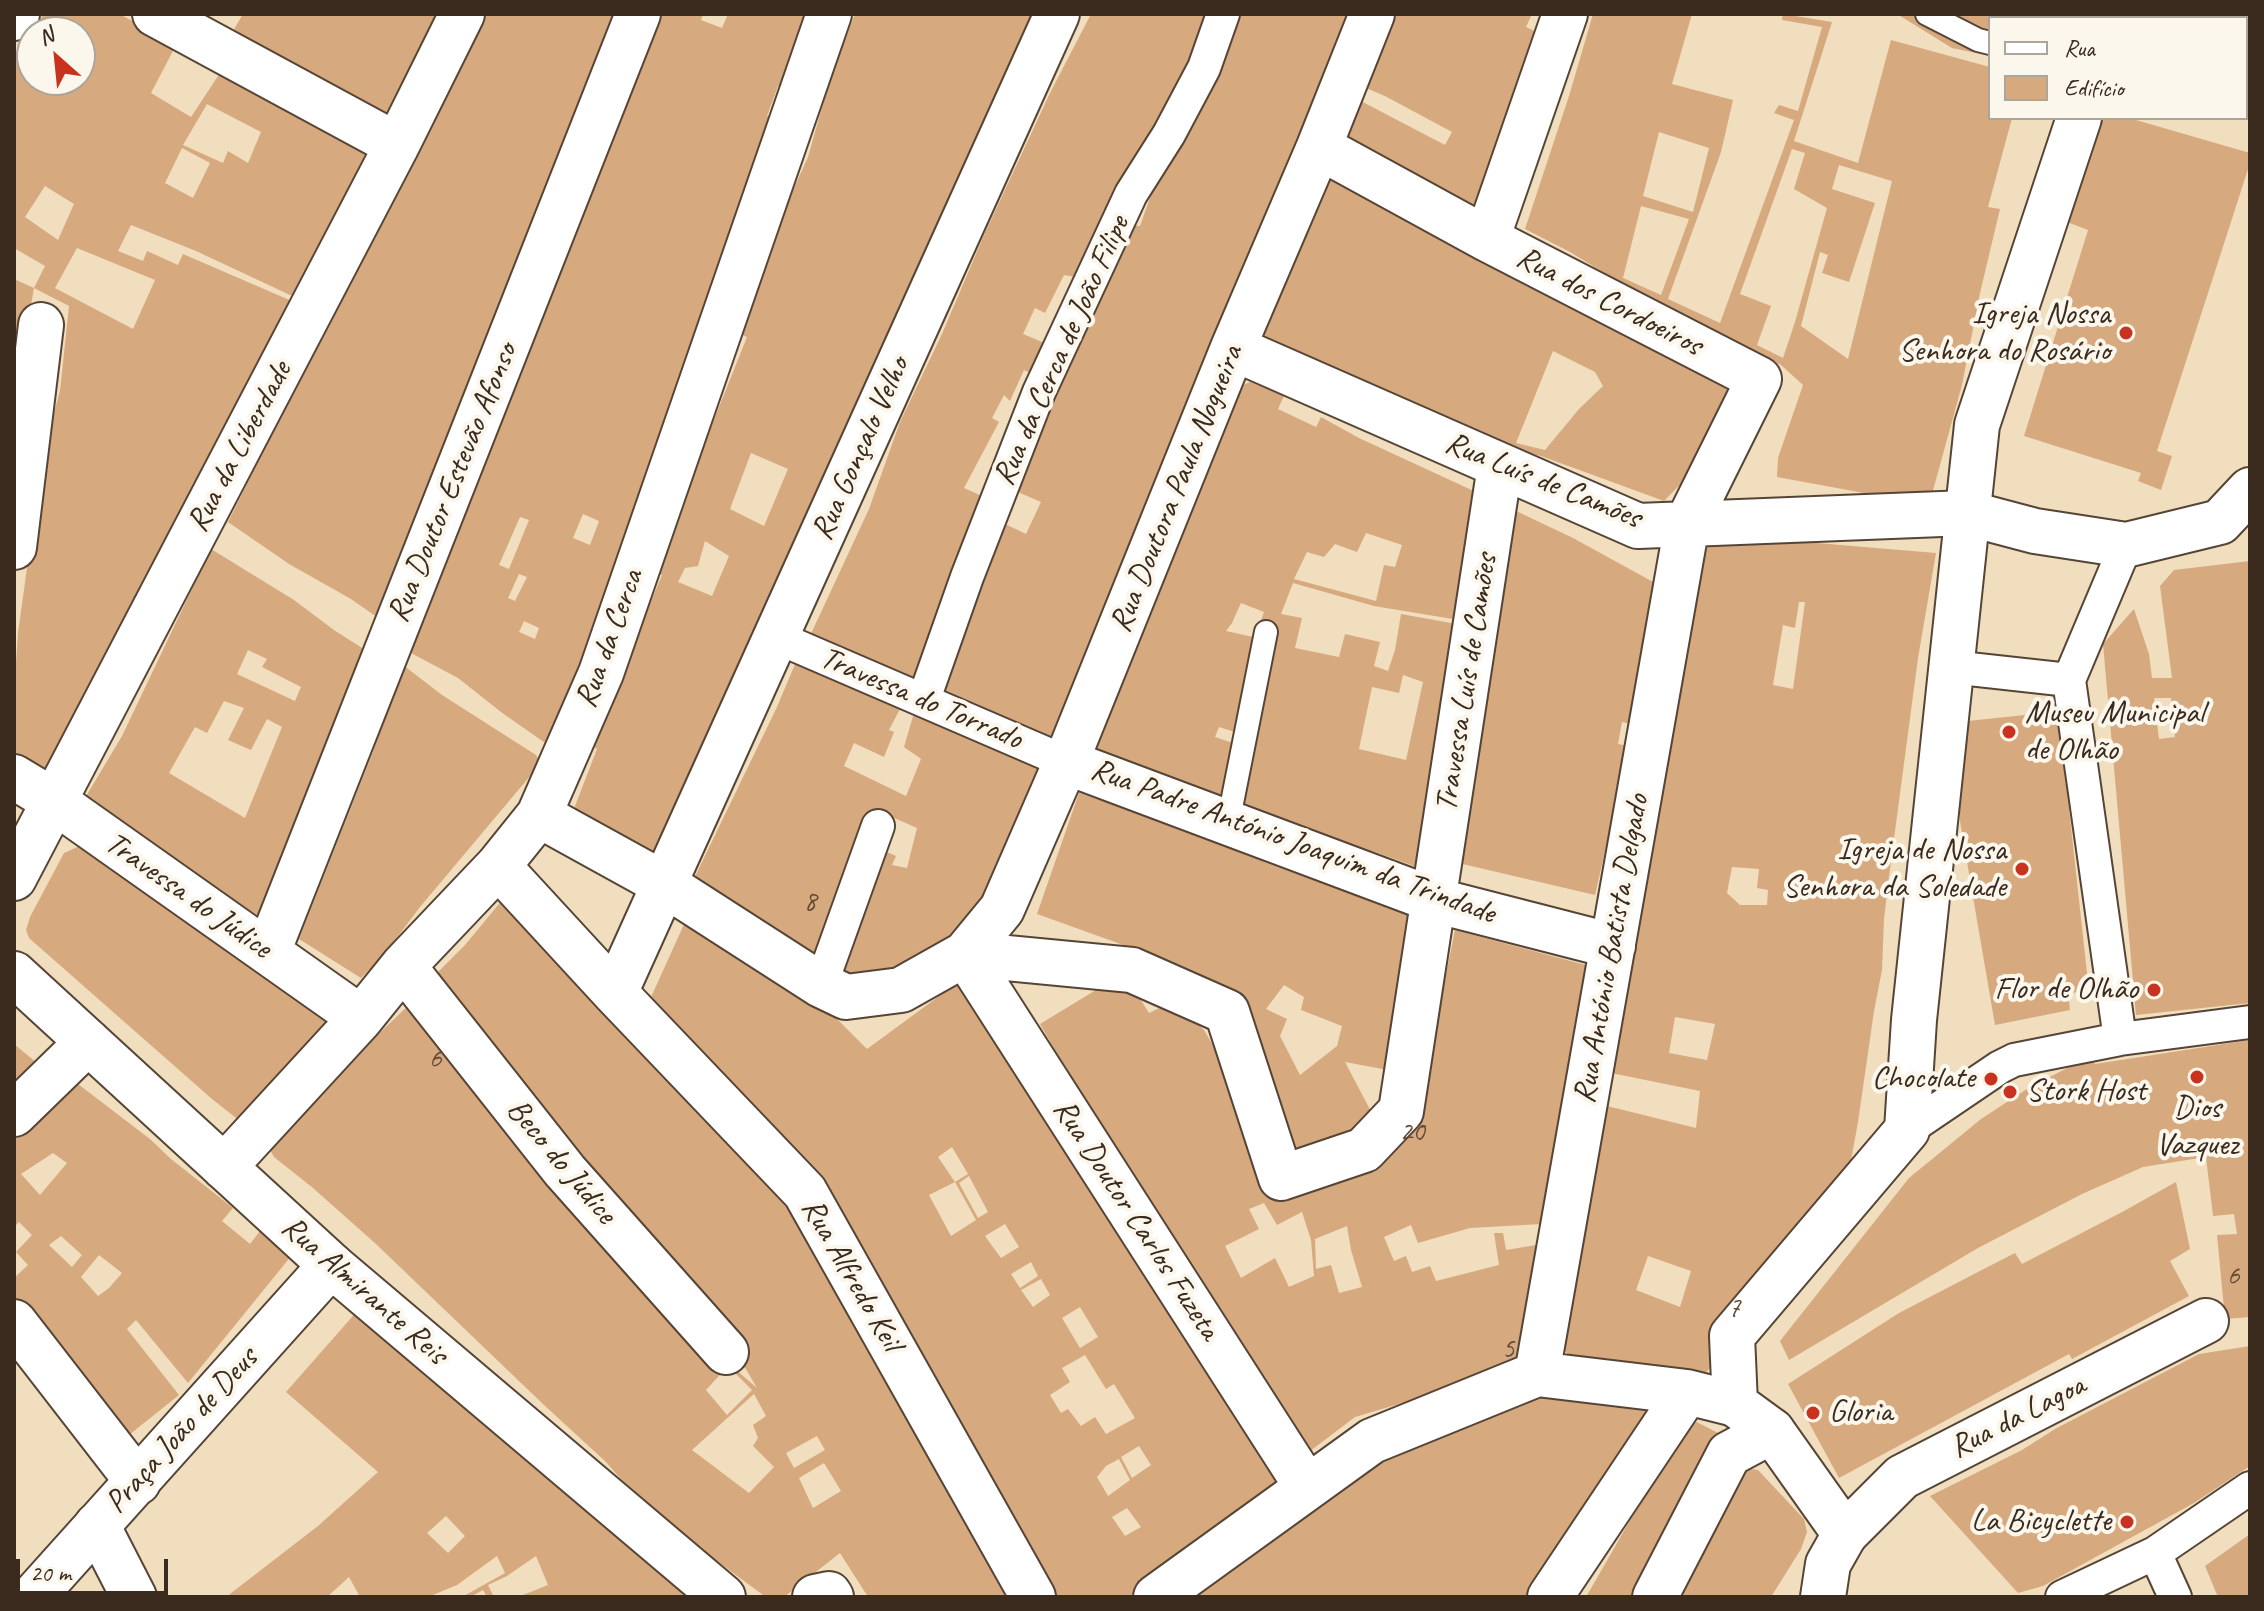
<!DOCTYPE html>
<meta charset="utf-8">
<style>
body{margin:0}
#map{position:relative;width:2264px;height:1611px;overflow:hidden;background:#f0debe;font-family:Caveat,sans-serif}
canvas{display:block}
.frame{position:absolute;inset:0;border:16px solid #3b2a1e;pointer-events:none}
.legend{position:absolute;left:1988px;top:16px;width:260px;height:104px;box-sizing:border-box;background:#fbf7ec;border:2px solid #aea59a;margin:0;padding:10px 14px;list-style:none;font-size:24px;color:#3b2a1e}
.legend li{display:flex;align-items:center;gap:16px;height:40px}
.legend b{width:40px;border:2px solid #aea59a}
.north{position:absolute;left:16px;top:16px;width:80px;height:80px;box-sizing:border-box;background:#fbf7ec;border:2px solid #aea59a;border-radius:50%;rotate:333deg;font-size:22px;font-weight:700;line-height:32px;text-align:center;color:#3b2a1e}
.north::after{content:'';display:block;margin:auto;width:28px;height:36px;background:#c8321e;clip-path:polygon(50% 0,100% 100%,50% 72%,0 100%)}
.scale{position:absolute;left:16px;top:1559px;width:152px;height:36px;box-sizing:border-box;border:4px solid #3b2a1e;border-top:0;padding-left:10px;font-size:24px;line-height:28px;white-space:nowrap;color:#3b2a1e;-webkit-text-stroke:6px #fbf7ec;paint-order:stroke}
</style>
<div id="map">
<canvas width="2264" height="1611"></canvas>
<div class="frame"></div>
<ul class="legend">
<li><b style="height:10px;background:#fff"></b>Rua</li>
<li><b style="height:22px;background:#d7a97f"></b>Edifício</li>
</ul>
<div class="north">N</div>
<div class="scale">20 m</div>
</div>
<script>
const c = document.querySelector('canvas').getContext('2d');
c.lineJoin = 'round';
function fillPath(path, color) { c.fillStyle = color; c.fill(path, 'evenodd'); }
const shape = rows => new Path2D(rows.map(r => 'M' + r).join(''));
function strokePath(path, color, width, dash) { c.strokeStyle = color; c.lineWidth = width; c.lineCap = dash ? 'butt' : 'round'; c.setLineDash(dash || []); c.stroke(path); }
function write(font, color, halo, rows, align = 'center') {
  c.font = font + ' Caveat,sans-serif'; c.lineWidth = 8; c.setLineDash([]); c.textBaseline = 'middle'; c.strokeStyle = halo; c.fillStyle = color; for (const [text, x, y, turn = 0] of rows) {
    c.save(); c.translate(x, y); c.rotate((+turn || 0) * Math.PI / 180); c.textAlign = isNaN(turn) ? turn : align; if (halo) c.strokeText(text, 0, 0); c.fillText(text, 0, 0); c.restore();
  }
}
const building = shape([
 [44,14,119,14,377,148,305,302,196,251,131,225,118,251,143,261,147,251,178,265,183,254,294,302,51,791,14,769,14,693,18,633,43,452,60,391,69,306,34,288,45,266,14,248,14,57],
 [32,32,80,32,80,80,32,80],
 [174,49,220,73,191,117,151,93],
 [207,104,261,132,248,163,228,151,223,163,183,145],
 [182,148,210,163,193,198,165,183],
 [45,186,74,204,58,240,25,217],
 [77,248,155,280,133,329,55,288],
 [243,14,442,14,390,124,233,31],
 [482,14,626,14,384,622,351,599,289,564,228,522],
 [660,14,703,14,701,20,722,28,728,14,809,14,783,88,778,86,767,116,776,120,558,752,501,712,458,678,411,653,431,596,559,277,592,178,639,60],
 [583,514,599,521,590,545,573,538],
 [520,517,529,520,509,569,499,565],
 [519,574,527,577,515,601,508,598],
 [524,621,539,628,535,639,519,632],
 [855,14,1046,14,662,857,577,819,575,806,597,749,591,745,662,575,653,572,747,337,738,333,776,228,808,157,830,79],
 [751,453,788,469,764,526,730,509],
 [705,541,729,556,712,596,678,582,685,568,698,566],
 [1091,14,1211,14,1198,55,1076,277,1064,275,1045,313,1035,308,1023,334,1047,344,1033,374,1024,370,1010,401,1004,395,992,418,999,422,964,488,991,500,911,683,809,638,869,509,900,422,942,334,984,235,1050,93],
 [1237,14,1360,14,1050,744,937,695,1003,523,1026,534,1041,502,1013,490,1071,347,1078,349,1129,225,1140,226,1151,195,1185,130],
 [1391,14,1532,14,1526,27,1543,35,1473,215,1336,146,1357,99,1445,145,1452,132,1385,96,1361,86],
 [1593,14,1692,14,1672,84,1733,100,1721,152,1668,299,1720,323,1794,120,1774,113,1779,105,1798,111,1822,27,1782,20,1783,14,1832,22,1794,141,1858,163,1891,40,1990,67,1990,118,2012,118,1988,207,2000,209,1980,293,1962,385,1929,505,1777,477,1778,458,1803,385,1781,365,1621,283,1570,252,1525,229,1569,96],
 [1659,132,1709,148,1693,212,1643,196],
 [1792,149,1805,153,1794,189,1827,208,1795,322,1783,358,1757,345,1771,306,1740,294],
 [1839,165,1892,181,1848,359,1801,326,1820,252,1828,255,1822,273,1849,282,1875,203,1832,189],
 [1641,206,1689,219,1661,295,1623,278],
 [1897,14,2018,14,2017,18,1990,18,1990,56,1952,48],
 [2100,118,2129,118,2250,153,2250,163,2157,451,2172,456,2161,490,2138,481,2141,473,2024,436,2088,230,2067,222],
 [1325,173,1376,204,1733,385,1712,452,1664,501,1541,456,1513,449,1256,347],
 [1553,351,1595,372,1603,386,1579,409,1545,450,1516,443],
 [14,279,34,288,20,368,14,423],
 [1250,382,1284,396,1278,409,1316,427,1321,417,1359,438,1491,499,1471,622,1374,606,1293,583,1281,614,1302,618,1295,648,1339,657,1345,634,1380,642,1374,666,1388,671,1395,650,1401,614,1473,627,1425,870,1378,853,1235,812,1260,623,1264,612,1241,603,1232,623,1226,631,1258,638,1238,733,1219,727,1215,737,1239,745,1219,802,1094,756,1130,656,1235,389],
 [1366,533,1402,545,1395,567,1384,565,1376,601,1294,579,1307,552,1324,557,1335,544,1357,552],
 [1403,675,1423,682,1406,760,1359,749,1372,687,1399,693],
 [1514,510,1573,538,1655,583,1632,724,1622,722,1618,744,1629,746,1595,895,1454,862,1493,666,1496,631],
 [1805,542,1936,553,1918,658,1888,884,1884,919,1882,970,1874,1011,1858,1122,1849,1171,1726,1354,1696,1381,1571,1357,1564,1350,1560,1341,1699,548,1710,544],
 [1799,602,1805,602,1793,689,1773,685,1783,625,1795,628],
 [1732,867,1759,869,1757,888,1768,890,1767,905,1740,905,1727,893],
 [1675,1017,1715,1024,1707,1060,1669,1053],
 [1611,1073,1700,1091,1696,1128,1607,1106],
 [1648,1256,1691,1271,1680,1307,1636,1290],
 [211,549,294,600,334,630,373,655,265,919,226,898,85,798,122,736],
 [248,650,267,659,262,667,301,687,295,701,237,674],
 [224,701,244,708,228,740,251,750,267,719,282,727,245,818,169,773,195,727,207,733],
 [2250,561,2250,1003,2136,1015,2103,644,2134,609,2149,654,2152,678,2172,678,2160,586,2174,570],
 [2154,698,2171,698,2175,737,2159,739],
 [798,657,1042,758,981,911,951,951,860,981,835,971,877,848,896,856,892,865,907,868,917,828,874,809,832,901,842,905,816,961,687,893,777,707],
 [900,709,914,713,904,747,921,759,906,796,844,766,854,743,884,757,894,732,889,730],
 [403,665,442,695,536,755,541,763,420,907,383,956,361,978,299,939,373,752],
 [2063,711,2069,809,2089,991,2068,993,2070,1010,1995,1025,1960,821,1958,722],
 [1079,793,1224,843,1266,863,1316,881,1371,897,1420,916,1377,1125,1293,1165,1216,993,1179,965,1037,914],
 [1284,985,1304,997,1301,1010,1342,1026,1337,1046,1300,1075,1280,1036,1287,1019,1266,1009],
 [1345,1062,1388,1070,1375,1119],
 [84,844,334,1023,250,1129,212,1099,29,938,26,930,30,917,64,853],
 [503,899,676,1090,771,1186,801,1222,869,1336,861,1340,883,1379,886,1377,1018,1597,868,1597,840,1553,784,1597,763,1595,679,1533,635,1495,606,1462,544,1405,376,1244,313,1188,274,1157,269,1148,340,1071,414,1000,727,1362,757,1388,722,1328,636,1221,431,979,465,945],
 [728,1366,752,1390,727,1415,706,1390],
 [754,1394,766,1416,753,1425,758,1438,753,1446,774,1467,749,1493,692,1450],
 [817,1436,825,1450,794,1468,786,1453],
 [824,1463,841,1491,813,1508,799,1478],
 [686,920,736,958,743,953,820,1002,867,1049,968,975,1283,1482,1135,1597,1052,1597,791,1161,647,1006],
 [952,1147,968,1174,955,1182,976,1220,951,1236,929,1195,955,1182,938,1157],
 [969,1176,988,1212,978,1218,959,1183],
 [1005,1224,1019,1247,1001,1258,985,1236],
 [1031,1262,1038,1276,1020,1288,1011,1274],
 [1041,1279,1050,1295,1033,1307,1021,1290],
 [1080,1307,1098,1337,1080,1348,1062,1318],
 [1085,1355,1106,1389,1114,1384,1135,1418,1106,1434,1095,1417,1081,1426,1068,1409,1061,1413,1050,1395,1070,1382,1062,1368],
 [1139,1446,1151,1465,1132,1478,1121,1457],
 [1119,1459,1130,1480,1108,1496,1097,1477,1106,1466],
 [1127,1508,1141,1527,1125,1536,1112,1517],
 [1455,930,1593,967,1523,1367,1355,1417,1301,1458,1107,1141,1040,1024,1124,973,1149,1013,1174,1001,1204,1030,1228,1071,1242,1116,1328,1175,1436,1025],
 [1264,1203,1277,1225,1302,1212,1311,1240,1314,1276,1289,1287,1275,1258,1241,1278,1225,1246,1259,1229,1249,1209],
 [1542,1224,1536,1245,1506,1250,1503,1233,1494,1233,1499,1265,1436,1281,1430,1266,1412,1272,1406,1256,1394,1261,1384,1237,1411,1225,1418,1243,1470,1228],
 [1347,1226,1351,1250,1362,1287,1339,1293,1331,1265,1316,1269,1315,1239],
 [2250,1040,2250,1317,2225,1319,2217,1235,2237,1234,2234,1214,2213,1216,2206,1157,2143,1167,2082,1194,1978,1248,1789,1360,1780,1341,1909,1178,1981,1119,2030,1087,2091,1056,2095,1064],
 [14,1044,49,1073,14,1108],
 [78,1084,150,1139,171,1159,233,1208,222,1221,250,1244,260,1231,292,1255,188,1383,136,1320,127,1329,179,1395,124,1439,14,1300,14,1278,28,1265,16,1252,32,1235,19,1222,14,1227,14,1140],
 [53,1153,67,1163,40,1195,21,1174],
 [61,1236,82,1255,72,1267,49,1245],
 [99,1255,122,1273,109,1288,98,1296,81,1277],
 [2176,1182,2190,1249,2170,1261,2189,1296,2072,1359,2069,1354,1839,1478,1788,1384,1899,1313,1976,1273,2015,1253,2022,1264,2124,1211],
 [359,1309,695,1597,518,1597,548,1585,536,1556,507,1576,488,1585,494,1597,487,1597,483,1590,470,1597,462,1597,505,1573,497,1556,457,1585,428,1597,360,1597,349,1577,327,1597,226,1597,318,1526,378,1472,286,1392],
 [446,1516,465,1536,448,1553,427,1533],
 [2250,1346,2250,1466,2194,1503,2043,1586,2018,1593,1930,1496,2022,1450,2055,1429,2199,1354],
 [1555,1385,1665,1405,1583,1530,1524,1597,1195,1597,1211,1582,1377,1462],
 [1689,1418,1718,1433,1672,1532,1639,1597,1586,1597],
 [1744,1468,1758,1470,1804,1519,1807,1532,1801,1549,1771,1597,1674,1597],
 [2250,1534,2250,1597,2218,1597,2205,1566]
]);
const service = shape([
 [1927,14,1978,40,1990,43],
 [1228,823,1266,632]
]);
const pedestrian = shape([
 [776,637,1066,762],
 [1951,667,2069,680],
 [924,699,967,577,1039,392,1131,194,1169,134,1204,68,1223,14],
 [821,985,878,826],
 [2120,1039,2069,680,2126,545],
 [1907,1130,2000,1067,2014,1060,2120,1039,2250,1022],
 [2062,1597,2155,1553],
 [2175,1597,2155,1553,2250,1488]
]);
const minor = shape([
 [155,14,397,145],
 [14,18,17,14],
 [1319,147,1487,239,1759,379,1687,524,1537,1374],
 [1487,239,1565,14],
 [1233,348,1638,526,1967,513,2035,531,2126,545,2220,522,2250,490],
 [14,547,41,325],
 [1066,762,1434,900,1613,946],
 [14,777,54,801,361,1018],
 [539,815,664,884,821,985,846,997,901,990,965,954,1002,909,1066,762,1233,348,1319,147,1372,14],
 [498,866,615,993,805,1192,1033,1597],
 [14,878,397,145,462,14],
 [268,952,638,14],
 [965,954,1132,970,1227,1012,1281,1178,1364,1150,1401,1111,1500,466],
 [965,954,1307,1487],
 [403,966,565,1171,726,1352],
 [615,993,1057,14],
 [14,1114,88,1042],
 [224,1167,361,1018,403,966,498,866,539,815,601,673,829,14],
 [331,1265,723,1597],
 [14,1322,138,1482],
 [97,1525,134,1597],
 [1845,1534,1902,1477,2206,1321],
 [815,1597,829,1594,831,1597],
 [1156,1597,1372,1441,1537,1374,1687,1392,1735,1404],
 [1550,1597,1687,1392],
 [1655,1597,1729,1454,1772,1431]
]);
const tertiary = shape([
 [2152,18,2156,14],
 [14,974,331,1265,33,1597],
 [1823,1597,1828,1564,1845,1534,1772,1431,1735,1404,1732,1336,1907,1130,1914,1020,1977,425,2079,118]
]);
const markers = [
 [2126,333,8,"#c8321e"],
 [2009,732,8,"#c8321e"],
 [2022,869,8,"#c8321e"],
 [2154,990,8,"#c8321e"],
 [2197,1077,8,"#c8321e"],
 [1991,1079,8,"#c8321e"],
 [2010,1092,8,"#c8321e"],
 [1813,1413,8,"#c8321e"],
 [2127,1522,8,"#c8321e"]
];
const numberNames = [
 ["8",810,903],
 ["6",435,1060],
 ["20",1412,1133],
 ["6",2233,1277],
 ["7",1734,1309],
 ["5",1508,1350]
];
const streetNames = [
 ["Rua dos Cordoeiros",1609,302,27],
 ["Rua da Cerca de João Filipe",1062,351,-66],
 ["Rua da Liberdade",240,447,-62],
 ["Rua Gonçalo Velho",861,449,-66],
 ["Rua Luís de Camões",1543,481,22],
 ["Rua Doutor Estevão Afonso",453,483,-68],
 ["Rua Doutora Paula Nogueira",1177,489,-68],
 ["Rua da Cerca",610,639,-70],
 ["Travessa Luís de Camões",1467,683,-81],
 ["Travessa do Torrado",921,699,23],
 ["Rua Padre António Joaquim da Trindade",1293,842,20],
 ["Travessa do Júdice",188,896,35],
 ["Rua António Batista Delgado",1612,949,-80],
 ["Beco do Júdice",561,1162,50],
 ["Rua Doutor Carlos Fuzeta",1136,1220,57],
 ["Rua Alfredo Keil",851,1275,60],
 ["Rua Almirante Reis",364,1291,41],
 ["Rua da Lagoa",2018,1417,-27],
 ["Praça João de Deus",182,1431,-48]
];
const poiNames = [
 ["Igreja Nossa",2110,315],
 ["Senhora do Rosário",2110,352],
 ["Museu Municipal",2025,714,"left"],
 ["de Olhão",2025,751,"left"],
 ["Igreja de Nossa",2006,851],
 ["Senhora da Soledade",2006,888],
 ["Flor de Olhão",2138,990],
 ["Chocolate",1975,1079],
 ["Stork Host",2026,1092,"left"],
 ["Dios",2197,1109,"center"],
 ["Vazquez",2197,1146,"center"],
 ["Gloria",1829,1413,"left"],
 ["La Bicyclette",2111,1522]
];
fillPath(building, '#d7a97f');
strokePath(service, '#564536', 26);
strokePath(pedestrian, '#564536', 36);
strokePath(minor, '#564536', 48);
strokePath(tertiary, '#564536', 48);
strokePath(service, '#fff', 22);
strokePath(pedestrian, '#fff', 32);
strokePath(minor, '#fff', 44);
strokePath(tertiary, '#fff', 44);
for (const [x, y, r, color] of markers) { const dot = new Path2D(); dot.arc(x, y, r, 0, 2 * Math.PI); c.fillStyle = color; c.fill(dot); strokePath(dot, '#fbf7ec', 3); }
write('28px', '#624a36', null, numberNames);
write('32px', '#3b2a1e', '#fbf7ec', streetNames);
write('32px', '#3b2a1e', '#fbf7ec', poiNames, 'right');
</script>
